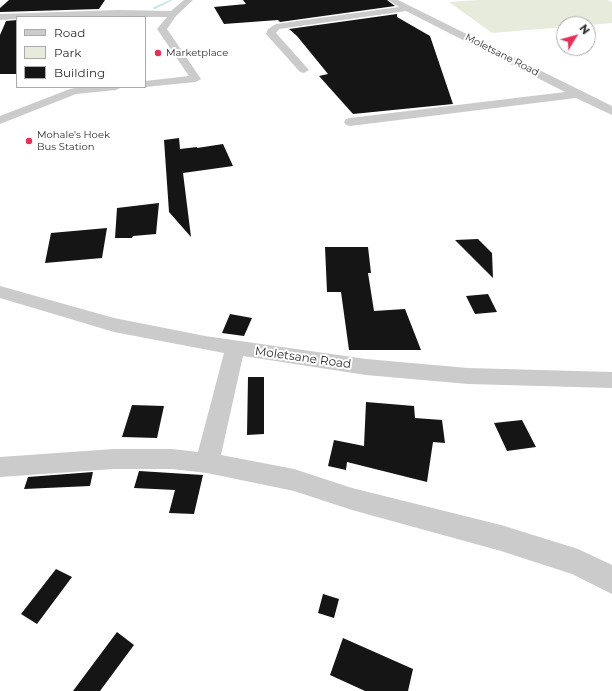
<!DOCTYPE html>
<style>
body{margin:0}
#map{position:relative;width:612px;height:691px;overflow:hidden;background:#fff;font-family:Montserrat,sans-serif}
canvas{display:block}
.legend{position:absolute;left:16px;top:16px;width:130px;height:72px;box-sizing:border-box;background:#fff;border:1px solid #ababab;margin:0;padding:5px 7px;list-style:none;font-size:12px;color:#2e2e2e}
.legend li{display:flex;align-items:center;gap:8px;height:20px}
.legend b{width:20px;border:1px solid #ababab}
.north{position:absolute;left:556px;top:16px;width:40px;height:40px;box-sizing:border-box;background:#fff;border:1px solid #ababab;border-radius:50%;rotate:53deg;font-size:11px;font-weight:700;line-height:16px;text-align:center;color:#2e2e2e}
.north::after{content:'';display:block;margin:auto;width:14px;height:18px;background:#e4315a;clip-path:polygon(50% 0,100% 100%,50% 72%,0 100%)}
</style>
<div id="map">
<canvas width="612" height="691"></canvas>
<ul class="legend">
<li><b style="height:5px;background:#cbcbcb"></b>Road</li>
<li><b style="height:11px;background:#e6ebdb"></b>Park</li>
<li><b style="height:11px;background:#151515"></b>Building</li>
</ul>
<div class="north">N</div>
</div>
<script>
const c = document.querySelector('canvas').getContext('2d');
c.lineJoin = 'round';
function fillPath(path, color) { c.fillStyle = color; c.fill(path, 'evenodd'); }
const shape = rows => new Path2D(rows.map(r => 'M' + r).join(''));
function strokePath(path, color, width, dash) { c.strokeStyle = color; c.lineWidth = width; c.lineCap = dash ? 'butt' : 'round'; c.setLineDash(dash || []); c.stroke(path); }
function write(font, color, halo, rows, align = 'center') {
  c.font = font + ' Montserrat,sans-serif'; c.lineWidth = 4; c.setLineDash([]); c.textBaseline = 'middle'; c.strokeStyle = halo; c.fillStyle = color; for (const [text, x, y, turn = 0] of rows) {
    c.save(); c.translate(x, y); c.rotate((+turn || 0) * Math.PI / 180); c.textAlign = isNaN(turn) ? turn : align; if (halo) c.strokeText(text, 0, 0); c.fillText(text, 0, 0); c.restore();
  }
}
const green = shape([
 [479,0,608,0,612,2,612,23,588,25,564,24,564,27,492,33,449,2]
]);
const stream = shape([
 [170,0,173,0,155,9,152,8,170,0]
]);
const building = shape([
 [9,0,105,0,99,9,0,12,0,8],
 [243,0,387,0,395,6,280,22,278,20,224,24,214,7,246,4],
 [397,14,397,17,430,36,453,104,353,114,319,76,328,74,297,36,289,29],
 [17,20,17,74,0,74,0,35,6,21],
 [179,138,180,149,197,147,197,148,223,144,233,166,183,173,191,237,169,212,164,140],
 [159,203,156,234,133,236,132,238,115,238,117,208],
 [107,228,102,258,45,263,51,233],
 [478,239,492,253,493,278,455,240],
 [325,247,368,247,371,273,368,273,374,311,405,309,421,350,349,350,341,292,327,292],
 [488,294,497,312,475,314,466,296],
 [230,314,252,318,244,336,222,333],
 [248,377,264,377,264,434,247,435],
 [366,402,414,406,415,418,442,420,445,443,433,442,427,482,347,462,346,470,328,466,334,440,364,446],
 [132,405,164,406,157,438,122,437],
 [522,420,536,447,507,451,494,423],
 [139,471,203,475,194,514,169,513,175,490,134,488],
 [93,472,90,486,24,489,28,477],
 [56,569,72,577,37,624,21,614],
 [323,594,339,599,334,618,318,613],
 [117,632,134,645,100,691,73,691],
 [343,638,413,669,408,691,365,691,330,675]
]);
const street = shape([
 [184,0,193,0,176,16,167,29,201,79,196,82,145,87,144,87,145,87,145,81,189,76,157,29,167,17,17,17,17,19,0,20,0,14,118,10,171,11,184,0],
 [388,0,398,0,612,106,612,115,576,98,350,126,346,125,344,122,346,119,350,118,565,92,406,11,279,29,276,33,309,70,304,73,300,72,266,34,268,29,276,24,399,7,388,0],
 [80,87,122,87,116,90,76,94,0,124,0,116,70,89,80,87],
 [0,286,114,318,205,336,366,359,468,368,612,372,612,388,468,384,366,375,243,356,221,455,294,469,352,488,501,525,578,549,612,565,612,594,572,574,501,551,352,510,294,491,207,473,172,469,114,469,0,477,0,457,114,449,172,449,198,452,224,353,114,332,0,298,0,286]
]);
const markers = [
 [158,53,4,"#e4315a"],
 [29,141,4,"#e4315a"]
];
const farPoinames = [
 ["Marketplace",166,53],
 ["Mohale's Hoek",37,135],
 ["Bus Station",37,147]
];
const farStreetnames = [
 ["Moletsane Road",502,55,27]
];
const streetNames = [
 ["Moletsane Road",303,358,8]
];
fillPath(green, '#e6ebdb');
fillPath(stream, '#c7e3eb');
fillPath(building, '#151515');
fillPath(street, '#cbcbcb');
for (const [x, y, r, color] of markers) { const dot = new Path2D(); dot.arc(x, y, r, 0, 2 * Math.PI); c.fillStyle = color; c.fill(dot); strokePath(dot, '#fff', 1.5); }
write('10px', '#2e2e2e', '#fff', farPoinames, 'left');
write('10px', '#2e2e2e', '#fff', farStreetnames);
write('12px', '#2e2e2e', '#fff', streetNames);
</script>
